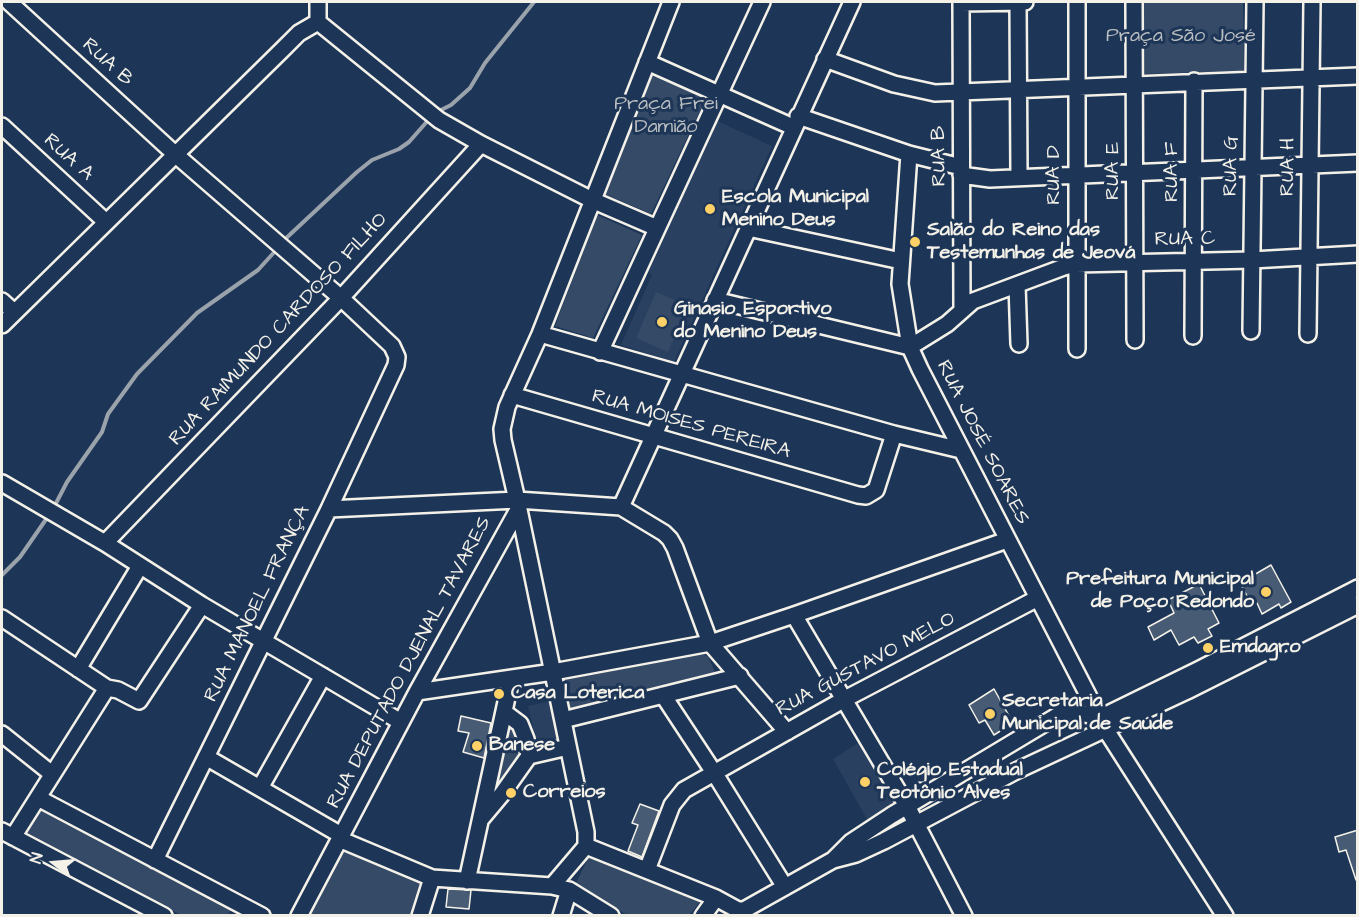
<!DOCTYPE html>
<meta charset="utf-8">
<style>
body{margin:0}
#map{position:relative;width:1359px;height:917px;overflow:hidden;background:#1d3557;font-family:"Architects Daughter",sans-serif}
canvas{display:block}
.frame{position:absolute;inset:0;border:3px solid #f4f1e8;pointer-events:none}
.north{position:absolute;left:24px;top:833px;width:60px;height:60px;-webkit-text-stroke:4px #1d3557;paint-order:stroke;rotate:286deg;font-size:16px;font-weight:700;line-height:24px;text-align:center;color:#f4f1e8}
.north::after{content:'';display:block;margin:auto;width:21px;height:27px;background:#f4f1e8;clip-path:polygon(50% 0,100% 100%,50% 72%,0 100%)}
</style>
<div id="map">
<canvas width="1359" height="917"></canvas>
<div class="frame"></div>
<div class="north">N</div>
</div>
<script>
const c = document.querySelector('canvas').getContext('2d');
c.lineJoin = 'round';
function fillPath(path, color) { c.fillStyle = color; c.fill(path, 'evenodd'); }
const shape = rows => new Path2D(rows.map(r => 'M' + r).join(''));
function strokePath(path, color, width, dash) { c.strokeStyle = color; c.lineWidth = width; c.lineCap = dash ? 'butt' : 'round'; c.setLineDash(dash || []); c.stroke(path); }
function write(font, color, halo, rows, align = 'center') {
  c.font = font + ' "Architects Daughter",sans-serif'; c.lineWidth = 6; c.setLineDash([]); c.textBaseline = 'middle'; c.strokeStyle = halo; c.fillStyle = color; for (const [text, x, y, turn = 0] of rows) {
    c.save(); c.translate(x, y); c.rotate((+turn || 0) * Math.PI / 180); c.textAlign = isNaN(turn) ? turn : align; if (halo) c.strokeText(text, 0, 0); c.fillText(text, 0, 0); c.restore();
  }
}
const built = shape([
 [717,121,772,146,674,362,621,345,652,275,649,272],
 [551,701,559,739,537,744,528,706],
 [861,741,898,805,868,821,833,759]
]);
const green = shape([
 [1140,2,1243,2,1244,71,1141,74],
 [652,76,706,98,651,214,605,194],
 [597,215,642,235,593,338,555,326],
 [656,292,688,306,668,352,636,338],
 [697,653,708,656,715,672,568,710,560,679],
 [507,724,513,727,521,742,516,765,491,797],
 [40,809,232,908,228,915,181,915,26,834],
 [342,848,420,882,410,915,307,916],
 [589,856,700,902,689,915,627,915,576,883]
]);
const stream = shape([
 [437,112,451,105,470,88,485,63,534,2],
 [282,242,357,172,372,160,399,149,409,142,431,117],
 [53,509,67,482,102,432,108,414,137,374,197,313,258,270,278,248],
 [2,575,20,557,49,515]
]);
const building = shape([
 [1271,565,1291,602,1281,608,1279,604,1262,614,1257,603,1252,605,1240,583,1271,565],
 [1199,584,1219,623,1208,629,1212,636,1198,643,1194,637,1179,645,1171,630,1154,640,1148,627,1174,613,1168,600,1199,584],
 [994,689,1013,723,994,735,985,720,979,723,969,705,994,689],
 [461,716,491,723,484,758,463,752,469,733,458,731,461,716],
 [640,804,659,811,642,857,628,851,638,825,632,823,640,804],
 [1358,830,1358,879,1356,880,1346,850,1339,852,1335,837,1358,830],
 [448,889,471,890,469,909,446,907,448,889]
]);
const minor = shape([
 [9,2,176,155,341,298,392,346,397,357,396,365,329,509,155,860],
 [961,2,962,310],
 [1018,2,1019,176],
 [1077,2,1077,349],
 [1134,2,1135,340],
 [961,3,1025,2],
 [318,22,439,120,481,144,592,200,657,228],
 [318,22,318,2],
 [825,59,894,84,935,93,1358,76],
 [647,62,793,127],
 [798,116,909,154,961,167],
 [2,126,106,222],
 [909,154,900,284,910,347,920,369,1106,730,1225,916],
 [961,175,990,179,1358,163],
 [748,228,901,261],
 [1017,285,1019,344],
 [715,300,910,347,947,324,973,301,1064,267,1076,264,1252,260,1358,254],
 [2,301,14,312],
 [2,325,282,50,299,33,318,22],
 [1251,331,1255,2],
 [540,334,894,434,961,450],
 [1308,334,1312,2],
 [1193,336,1194,81],
 [600,352,762,2],
 [512,395,858,495,866,496,876,490,894,434],
 [2,483,105,543,202,605,401,722],
 [621,507,852,2],
 [329,509,517,500,621,507,664,533,670,539,675,548,710,643,787,732],
 [105,543,341,298,481,144],
 [794,615,907,806,964,916],
 [2,618,107,688,118,690,139,701,202,605],
 [78,669,140,566],
 [417,692,553,672,710,643,794,615,1007,540],
 [663,695,715,774,785,887],
 [504,712,520,724,526,739,529,756],
 [563,720,740,676],
 [2,734,52,774],
 [206,757,341,835],
 [260,788,323,676],
 [38,798,262,916],
 [481,819,502,794,529,756,568,747],
 [2,831,164,916],
 [13,837,107,688],
 [339,839,432,878,552,886,569,890,611,916],
 [586,846,586,832,517,500,503,440,502,429,507,407,540,334,671,2],
 [586,846,716,898,738,910,744,910,833,860,851,842,892,815,1057,716,1068,711,1095,716,1106,715,1198,670,1358,588],
 [833,860,856,854,884,841,1016,771,1187,691,1358,605],
 [647,870,672,805,684,790,843,700,1038,598],
 [467,881,511,679],
 [552,886,586,846],
 [299,916,417,692,519,508],
 [420,916,432,878],
 [561,916,569,890],
 [703,916,716,898]
]);
const markers = [
 [710,209,6,"#ffd166"],
 [915,242,6,"#ffd166"],
 [662,322,6,"#ffd166"],
 [1266,592,6,"#ffd166"],
 [1208,648,6,"#ffd166"],
 [499,694,6,"#ffd166"],
 [990,714,6,"#ffd166"],
 [477,746,6,"#ffd166"],
 [865,782,6,"#ffd166"],
 [511,793,6,"#ffd166"]
];
const parkNames = [
 ["Praça São José",1181,37],
 ["Praça Frei",666,105],
 ["Damião",666,128]
];
const streetNames = [
 ["RUA B",107,63,42],
 ["RUA B",940,156,-91],
 ["RUA A",68,158,42],
 ["RUA G",1232,166,-89],
 ["RUA H",1289,167,-89],
 ["RUA E",1114,171,-90],
 ["RUA F",1173,172,-90],
 ["RUA D",1055,175,-90],
 ["RUA C",1185,240,-1],
 ["RUA RAIMUNDO CARDOSO FILHO",279,330,-47],
 ["RUA MOISES PEREIRA",691,425,16],
 ["RUA JOSÉ SOARES",982,443,63],
 ["RUA MANOEL FRANÇA",258,604,-64],
 ["RUA DEPUTADO DJENAL TAVARES",410,663,-62],
 ["RUA GUSTAVO MELO",866,665,-28]
];
const poiNames = [
 ["Escola Municipal",722,198],
 ["Menino Deus",722,221],
 ["Salão do Reino das",927,231],
 ["Testemunhas de Jeová",927,254],
 ["Ginasio Esportivo",674,310],
 ["do Menino Deus",674,333],
 ["Prefeitura Municipal",1254,580,"right"],
 ["de Poço Redondo",1254,603,"right"],
 ["Emdagro",1220,648],
 ["Casa Loterica",511,694],
 ["Secretaria",1002,702],
 ["Municipal de Saúde",1002,725],
 ["Banese",489,746],
 ["Colégio Estadual",877,771],
 ["Teotônio Alves",877,794],
 ["Correios",523,793]
];
fillPath(built, '#2a4060');
fillPath(green, '#354a67');
strokePath(stream, '#9aa2ab', 4);
fillPath(building, '#485b74');
strokePath(building, '#f4f1e8', 1.5);
strokePath(minor, '#f4f1e8', 20);
strokePath(minor, '#1d3557', 15);
for (const [x, y, r, color] of markers) { const dot = new Path2D(); dot.arc(x, y, r, 0, 2 * Math.PI); c.fillStyle = color; c.fill(dot); strokePath(dot, '#1d3557', 2); }
write('20px', '#bbbfc1', '#1d3557', parkNames);
write('20px', '#f4f1e8', '#1d3557', streetNames);
write('bold 20px', '#f4f1e8', '#1d3557', poiNames, 'left');
</script>
